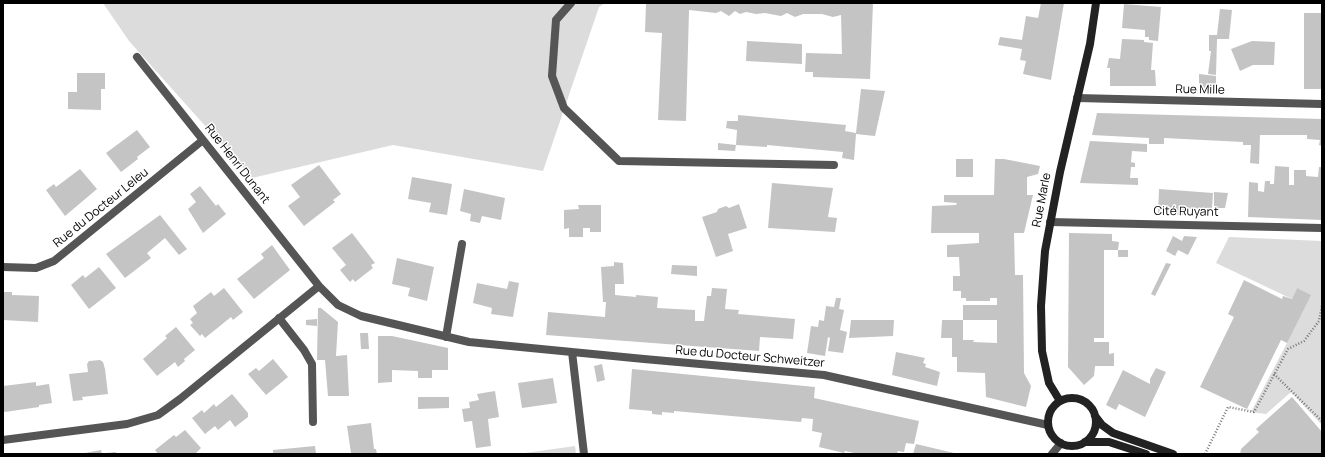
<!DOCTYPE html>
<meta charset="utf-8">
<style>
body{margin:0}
#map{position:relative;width:1325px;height:457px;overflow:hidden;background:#fff;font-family:Manrope,sans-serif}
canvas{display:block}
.frame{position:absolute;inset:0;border:4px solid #000;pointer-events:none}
</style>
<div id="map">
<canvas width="1325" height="457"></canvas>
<div class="frame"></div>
</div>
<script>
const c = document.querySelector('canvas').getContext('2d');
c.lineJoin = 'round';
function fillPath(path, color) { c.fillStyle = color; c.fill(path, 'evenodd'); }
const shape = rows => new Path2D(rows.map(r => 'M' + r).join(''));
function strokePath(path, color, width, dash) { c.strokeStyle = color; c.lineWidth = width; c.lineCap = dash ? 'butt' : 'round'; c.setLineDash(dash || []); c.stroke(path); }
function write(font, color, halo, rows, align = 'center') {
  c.font = font + ' Manrope,sans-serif'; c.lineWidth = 3; c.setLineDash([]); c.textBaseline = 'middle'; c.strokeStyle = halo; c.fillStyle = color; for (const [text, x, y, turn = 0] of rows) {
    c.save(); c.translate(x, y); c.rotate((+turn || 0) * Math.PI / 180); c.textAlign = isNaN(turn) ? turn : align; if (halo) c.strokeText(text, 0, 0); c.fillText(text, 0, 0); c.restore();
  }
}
const green = shape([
 [103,3,605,3,599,7,543,171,393,145,252,178,129,41],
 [1229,237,1322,241,1322,425,1291,392,1266,414,1251,412,1287,343,1297,288,1292,299,1216,263],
 [575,446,576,454,518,454]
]);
const building = shape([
 [646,3,873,3,870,79,813,77,813,72,805,72,806,53,842,54,841,15,833,17,822,14,803,14,795,17,787,13,781,16,765,13,756,14,746,12,740,14,735,11,729,16,721,11,716,13,689,10,686,121,658,120,662,33,645,32],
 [1041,3,1064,3,1051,80,1023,74,1026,61,1020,60,1022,49,998,45,1000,37,1022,40,1026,16,1038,18],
 [1124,4,1161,7,1158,41,1149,40,1149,37,1145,37,1145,30,1122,28],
 [1220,9,1232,10,1229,39,1217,39,1216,75,1208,74,1211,51,1209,51,1209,35,1217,35],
 [1304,13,1321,13,1321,89,1304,89],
 [1122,39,1144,40,1144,42,1153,43,1151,70,1155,70,1156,86,1110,86,1110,68,1107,68,1109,58,1120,59],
 [747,41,802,44,802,64,746,61],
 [1252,41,1275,42,1274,65,1253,65,1240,71,1231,49],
 [77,73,105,73,105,89,101,89,101,110,68,109,68,92,77,92],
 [1199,74,1216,76,1216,88,1199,88],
 [861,89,885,91,875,136,856,134,854,160,842,158,843,152,767,145,767,147,736,145,735,151,718,150,718,143,736,145,737,130,726,128,727,121,738,121,738,115,846,125,845,131,856,133],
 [1097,113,1322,119,1322,146,1319,145,1320,140,1307,139,1307,135,1260,135,1259,164,1250,163,1251,145,1243,145,1243,142,1164,138,1164,144,1149,144,1149,138,1092,135],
 [137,130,150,147,137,157,138,159,121,172,106,153],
 [1090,141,1147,144,1147,152,1132,151,1131,162,1135,163,1135,167,1131,167,1130,178,1138,178,1138,185,1080,183],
 [956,159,973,159,973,177,956,177],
 [995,159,1004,159,1040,166,1038,174,1027,177,1027,195,1033,195,1024,233,1014,233,1015,275,1023,275,1024,373,1031,386,1026,407,986,397,985,373,957,372,957,357,952,357,952,338,941,338,942,320,963,320,963,340,974,340,973,342,997,343,997,320,963,320,963,305,997,305,997,298,990,298,990,301,966,301,966,298,961,298,961,291,953,291,953,276,960,276,959,257,947,257,947,245,979,243,979,233,931,233,932,206,956,205,957,203,944,202,944,195,994,195],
 [319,165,341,194,333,200,335,202,304,226,288,206,300,197,291,185],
 [1275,166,1289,167,1289,185,1294,185,1294,170,1306,170,1306,176,1318,177,1319,167,1322,167,1322,220,1248,217,1249,182,1258,183,1258,191,1264,192,1265,181,1270,181,1270,184,1274,184],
 [80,169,97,189,65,216,46,190,54,184,56,187],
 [412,177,452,184,447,215,429,212,431,203,408,199],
 [772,183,833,188,828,217,837,218,835,232,768,228],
 [200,186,216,206,218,204,226,214,203,233,188,209,196,202,190,194],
 [464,189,505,198,501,220,482,216,480,223,470,221,471,214,460,211],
 [1159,189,1213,193,1212,208,1185,209,1184,215,1158,215],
 [1214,192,1228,193,1225,208,1214,208],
 [739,204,747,228,728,234,733,251,716,257,702,217,717,212,718,209,726,206,729,208],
 [578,205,601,205,601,232,590,232,590,228,583,228,583,237,569,237,569,228,564,229,564,210,579,209],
 [160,215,187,249,179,255,165,238,147,253,151,258,125,278,106,254],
 [352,233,375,263,371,265,373,268,355,282,353,279,350,282,340,270,346,265,332,248],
 [1069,233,1112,234,1112,241,1119,242,1118,250,1104,250,1104,338,1094,338,1094,342,1109,342,1109,354,1114,353,1114,366,1095,366,1094,376,1084,385,1068,367],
 [1173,236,1182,241,1184,236,1197,237,1188,255,1178,250,1175,256,1166,251],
 [272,245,290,270,254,299,237,279,264,258,261,254],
 [1118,250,1128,250,1128,257,1118,257],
 [397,258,434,267,427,301,408,296,410,288,392,284],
 [614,262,623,263,624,284,615,284,615,295,636,297,636,295,658,297,657,308,695,310,695,321,704,321,707,296,711,296,712,288,727,289,725,309,739,310,738,314,795,319,793,339,760,337,759,351,546,335,548,312,605,317,606,302,603,302,601,267,614,266],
 [1166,263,1171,264,1155,296,1151,294],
 [672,265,697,266,697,276,671,274],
 [99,267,116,288,89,309,71,285,83,275,85,278],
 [1244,280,1282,299,1283,296,1292,299,1297,288,1311,295,1287,343,1281,340,1247,409,1200,387,1234,317,1228,314],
 [509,281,519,283,513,317,491,314,492,308,473,303,477,283,507,289],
 [224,288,243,312,233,320,231,317,205,338,202,334,200,336,190,325,193,323,190,319,197,313,193,306,211,292,214,296],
 [3,292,12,292,12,295,39,296,38,322,3,320],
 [836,298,841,298,839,309,844,310,840,330,847,332,843,353,828,351,830,338,828,337,825,356,807,353,811,326,818,327,819,320,824,321,826,306,834,307],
 [318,308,321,308,338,322,336,356,347,355,349,396,328,396,325,360,317,360],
 [317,319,317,326,306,325,306,320],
 [851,320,894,320,893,336,849,338],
 [176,327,195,350,184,359,185,361,178,367,175,362,157,376,143,359,167,338,165,336],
 [360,333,368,333,369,349,361,349],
 [378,336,392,336,448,348,448,370,432,370,432,378,418,378,418,371,392,370,392,382,378,383],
 [896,352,925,358,923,363,926,364,925,367,940,372,937,386,892,375],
 [273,359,288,377,266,395,248,374,256,368,259,371],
 [100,360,103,362,105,369,108,394,82,397,83,400,73,401,69,374,88,372,87,364,89,361],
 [602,364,605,380,597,382,594,366],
 [1156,368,1166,372,1145,417,1119,404,1116,410,1106,405,1123,370,1150,384,1150,379],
 [632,369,815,387,814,398,919,421,914,444,906,443,904,452,898,451,897,454,859,454,845,451,844,453,819,447,822,433,812,431,813,419,802,418,801,422,674,411,674,413,662,412,662,415,652,414,652,411,629,409],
 [553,378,557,403,522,408,518,383],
 [36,382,36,386,49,384,52,403,39,405,39,407,5,412,3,410,3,386],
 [495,391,499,417,488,419,491,446,476,448,472,421,464,422,462,409,470,408,469,402,479,400,477,394],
 [232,394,248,413,248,417,235,427,230,420,218,430,215,426,205,434,192,418,202,410,204,413,214,404,216,407],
 [418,397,449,397,449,408,418,409],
 [1292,397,1322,432,1322,454,1240,454,1241,449,1259,432,1256,429],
 [371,423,374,449,376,449,377,454,351,453,347,426],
 [185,430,201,448,195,454,158,454,155,450,174,435,176,437],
 [916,444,954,453,954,454,913,454],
 [315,446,316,454,273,454,273,450],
 [101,450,102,454,85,454,85,453],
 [116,452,116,454,106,454,106,453]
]);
const path = shape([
 [1274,374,1322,421],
 [1205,454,1228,407,1254,412,1288,349,1304,341,1319,321,1322,306]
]);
const lane = shape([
 [571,3,556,20,552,76,564,108,619,161,834,165]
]);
const street = shape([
 [137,57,319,286,338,305,361,316,469,342,644,359,824,375,1048,425],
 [1077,98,1322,104],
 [1050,222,1322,228],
 [3,267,36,268,54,261,203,140],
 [279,318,304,350,312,364,313,422],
 [446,337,462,244],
 [572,352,584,454],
 [3,440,127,424,158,415,180,399,319,286],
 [1052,454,1061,443]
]);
const secondary = shape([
 '1048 422a24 24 0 1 1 48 0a24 24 0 1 1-48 0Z',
 [1060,401,1049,383,1042,351,1041,306,1045,251,1060,172,1090,44,1096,3],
 [1095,416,1102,425,1113,433,1173,454],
 [1085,442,1109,442,1146,454]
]);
const streetNames = [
 ["Rue Mille",1200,90,1],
 ["Rue Henri Dunant",237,164,52],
 ["Rue Marle",1042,200,-79],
 ["Rue du Docteur Leleu",101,208,-39],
 ["Cité Ruyant",1186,212,1],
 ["Rue du Docteur Schweitzer",750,357,5]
];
fillPath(green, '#dcdcdc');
fillPath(building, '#c4c4c4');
strokePath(path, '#777', 2.5, [1, 2]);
strokePath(lane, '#555', 8);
strokePath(street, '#555', 8);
strokePath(secondary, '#222', 8);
write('12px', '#000', '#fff', streetNames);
</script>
